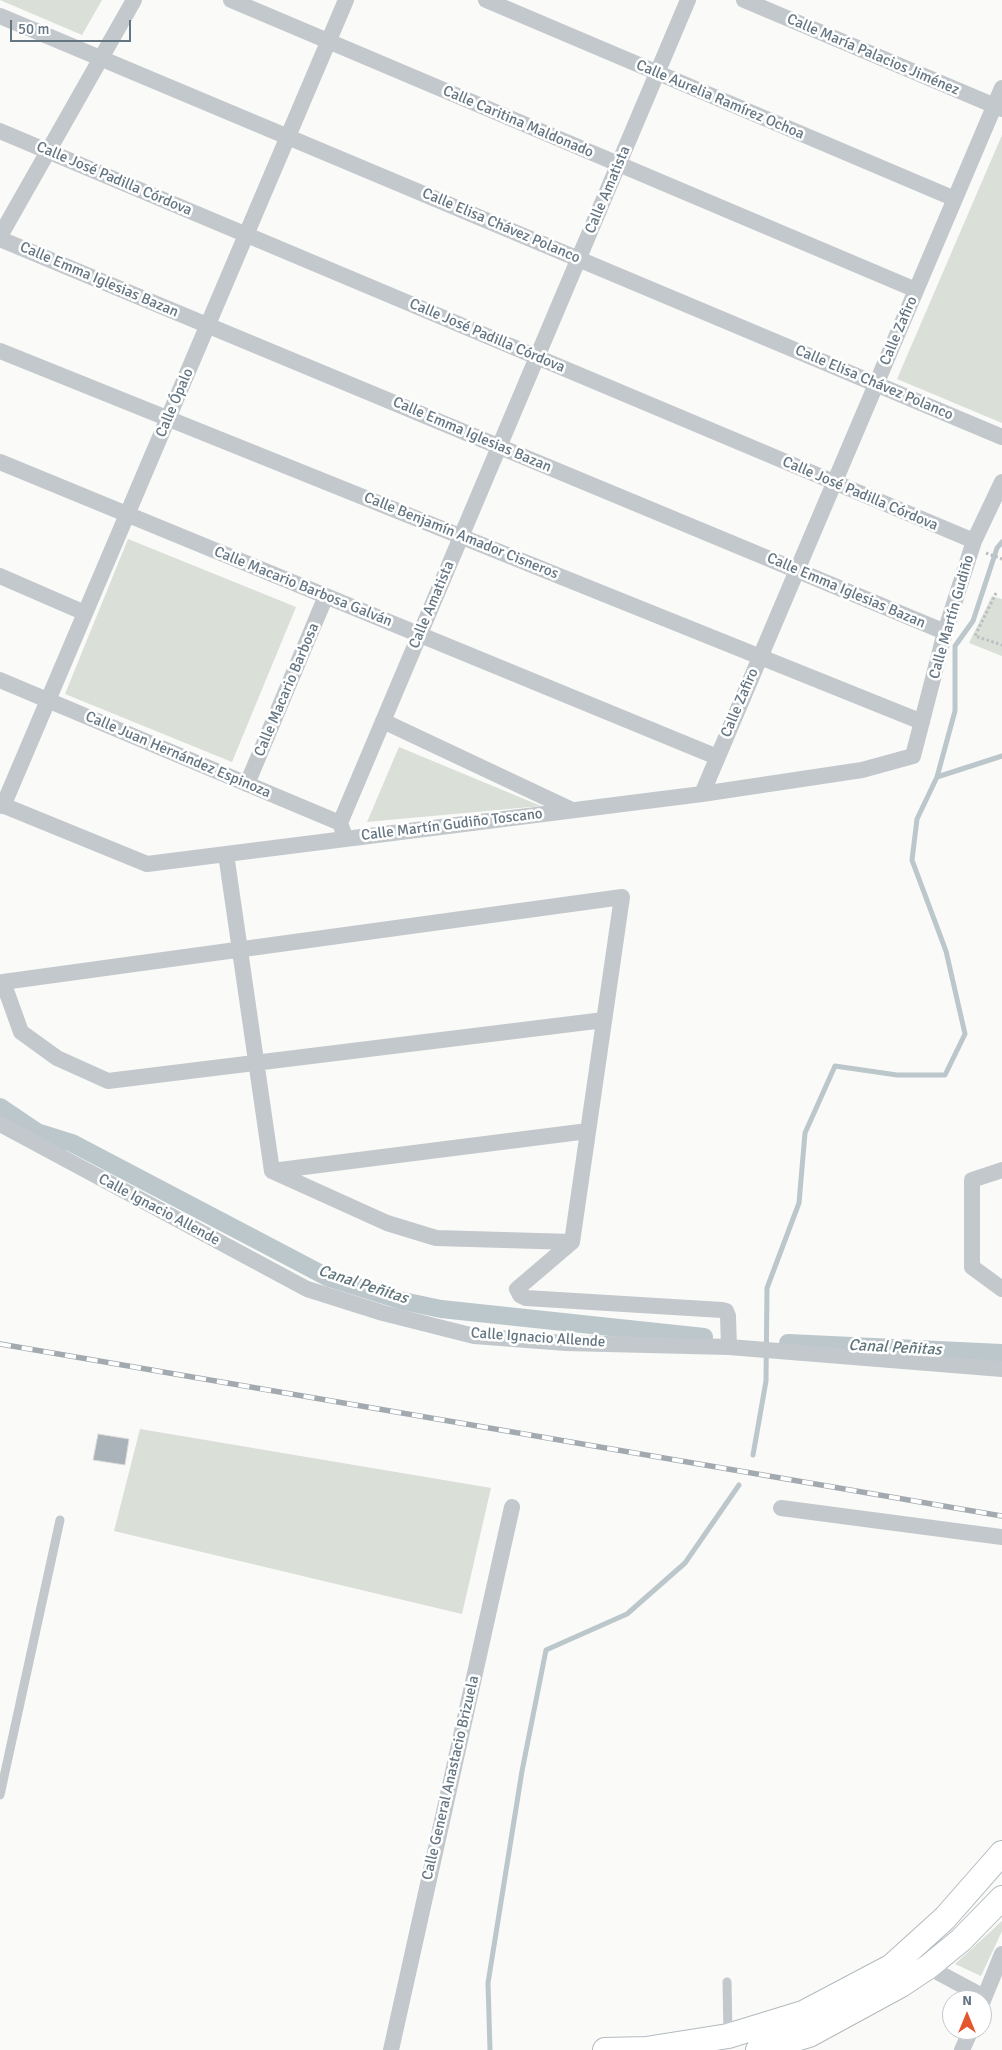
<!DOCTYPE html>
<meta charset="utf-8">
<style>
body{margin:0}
#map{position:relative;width:1002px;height:2050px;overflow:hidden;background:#fafaf8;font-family:Signika,sans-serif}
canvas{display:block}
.north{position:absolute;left:942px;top:1990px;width:50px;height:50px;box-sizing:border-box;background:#fff;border:1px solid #c1c8cd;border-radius:50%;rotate:0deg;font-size:14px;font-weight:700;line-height:20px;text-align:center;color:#657683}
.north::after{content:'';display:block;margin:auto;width:18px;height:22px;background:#e4572e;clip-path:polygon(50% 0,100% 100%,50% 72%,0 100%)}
.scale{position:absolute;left:10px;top:20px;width:121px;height:22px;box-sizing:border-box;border:2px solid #657683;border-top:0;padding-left:6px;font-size:15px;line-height:18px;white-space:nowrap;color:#657683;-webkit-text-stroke:4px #fff;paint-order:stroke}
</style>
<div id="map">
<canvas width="1002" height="2050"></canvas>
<div class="north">N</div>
<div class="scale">50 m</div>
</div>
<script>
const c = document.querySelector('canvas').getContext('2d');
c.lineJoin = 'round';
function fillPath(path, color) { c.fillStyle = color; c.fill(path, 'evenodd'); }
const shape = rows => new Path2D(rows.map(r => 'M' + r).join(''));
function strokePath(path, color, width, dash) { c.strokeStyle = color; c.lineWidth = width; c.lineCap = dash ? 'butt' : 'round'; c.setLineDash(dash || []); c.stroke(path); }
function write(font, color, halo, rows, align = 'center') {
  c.font = font + ' Signika,sans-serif'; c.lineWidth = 5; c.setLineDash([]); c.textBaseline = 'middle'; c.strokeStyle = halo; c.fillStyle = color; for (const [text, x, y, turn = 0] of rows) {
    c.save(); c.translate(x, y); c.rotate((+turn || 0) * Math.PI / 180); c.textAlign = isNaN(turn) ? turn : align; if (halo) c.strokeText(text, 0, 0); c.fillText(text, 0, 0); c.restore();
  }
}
const green = shape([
 [0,0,102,0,82,35],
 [1002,135,1002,423,897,379],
 [128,539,296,607,232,762,65,694],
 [992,596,1002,599,1002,656,969,643],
 [399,747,541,806,367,822],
 [140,1429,491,1488,462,1614,114,1531],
 [1002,1921,1002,1931,981,1976,955,1964]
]);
const stream = shape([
 [937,777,1002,756],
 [753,1455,766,1381,767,1288,799,1203,805,1133,835,1066,897,1075,945,1075,965,1034,946,951,912,860,917,819,937,777,955,711,955,646,973,621,997,548,1002,542],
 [490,2050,488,1983,522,1771,546,1650,627,1614,685,1563,739,1485]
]);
const canal = shape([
 [0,1107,37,1132,72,1143,329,1278,403,1301,441,1309,704,1337],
 [788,1343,1002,1353]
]);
const building = shape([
 [98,1434,129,1439,125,1465,93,1460,98,1434]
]);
const path = shape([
 [986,553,1002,559],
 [996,593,975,636,1002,645]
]);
const service = shape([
 [0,1795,60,1520],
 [727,1982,728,2035]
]);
const minor = shape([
 [231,0,916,290],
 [486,0,955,199],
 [744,0,1002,109],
 [0,16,1002,437],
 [0,131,974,541],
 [0,236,134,0],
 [0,239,945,632],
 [0,351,922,722],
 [0,462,717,757],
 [0,576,85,613],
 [0,680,340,823,344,834],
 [383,721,572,810],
 [247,784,326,596],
 [702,794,1002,88],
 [0,804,147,864,702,794,862,770,913,756,945,632,974,541,1002,482],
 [3,806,346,0],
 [340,823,688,0],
 [226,854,272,1171],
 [0,1124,307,1289,383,1313,474,1336,566,1343,729,1347,1002,1369],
 [1002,1170,972,1180,972,1267,1002,1289],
 [272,1171,387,1223,436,1238,572,1242,517,1289,520,1295,526,1298,722,1310,726,1311,728,1316,729,1347],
 [272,1171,588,1131],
 [572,1242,622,897,3,982,21,1032,57,1058,108,1081,604,1020],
 [781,1508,1002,1537],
 [928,1967,984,1997],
 [982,2003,1002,1954],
 [391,2050,512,1507],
 [962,2050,971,2030]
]);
const secondary = shape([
 [605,2050,646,2049,728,2036,803,2013,892,1966,945,1918,1002,1853],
 [758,2050,809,2035,901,1985,928,1967,961,1940,1002,1898]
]);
const rail = shape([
 [0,1344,1002,1516]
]);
const streetNames = [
 ["Calle María Palacios Jiménez",873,55,23],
 ["Calle Aurelia Ramírez Ochoa",720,100,23],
 ["Calle Caritina Maldonado",518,122,23],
 ["Calle José Padilla Córdova",114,179,23],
 ["Calle Amatista",608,190,-67],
 ["Calle Elisa Chávez Polanco",501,226,23],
 ["Calle Emma Iglesias Bazan",99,280,23],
 ["Calle Zafiro",899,331,-67],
 ["Calle José Padilla Córdova",487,336,23],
 ["Calle Elisa Chávez Polanco",874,383,23],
 ["Calle Ópalo",175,403,-67],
 ["Calle Emma Iglesias Bazan",472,435,23],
 ["Calle José Padilla Córdova",860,494,23],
 ["Calle Benjamín Amador Cisneros",461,536,22],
 ["Calle Macario Barbosa Galván",303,587,22],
 ["Calle Emma Iglesias Bazan",846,591,23],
 ["Calle Amatista",432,605,-67],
 ["Calle Martín Gudiño",952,617,-74],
 ["Calle Macario Barbosa",287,690,-67],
 ["Calle Zafiro",740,703,-67],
 ["Calle Juan Hernández Espinoza",178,755,23],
 ["Calle Martín Gudiño Toscano",452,825,-7],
 ["Calle Ignacio Allende",159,1210,28],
 ["Calle Ignacio Allende",538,1338,4],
 ["Calle General Anastacio Brizuela",451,1778,-77]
];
const waterNames = [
 ["Canal Peñitas",363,1285,18],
 ["Canal Peñitas",895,1348,3]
];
fillPath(green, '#dadfd7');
strokePath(stream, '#bbc7cb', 5);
strokePath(canal, '#bbc7cb', 18);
fillPath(building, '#aab3b9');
strokePath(building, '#dcdcda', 1);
strokePath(secondary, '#b3babf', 26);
strokePath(path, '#bbbfc2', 3, [2.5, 2.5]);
strokePath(service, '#c3c8cc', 9);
strokePath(minor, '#c3c8cc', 16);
strokePath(secondary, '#fff', 24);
strokePath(rail, '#a2aab0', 5.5);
strokePath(rail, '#fff', 4, [11]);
write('15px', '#657683', '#fff', streetNames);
write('italic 16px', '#60757c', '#fff', waterNames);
</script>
